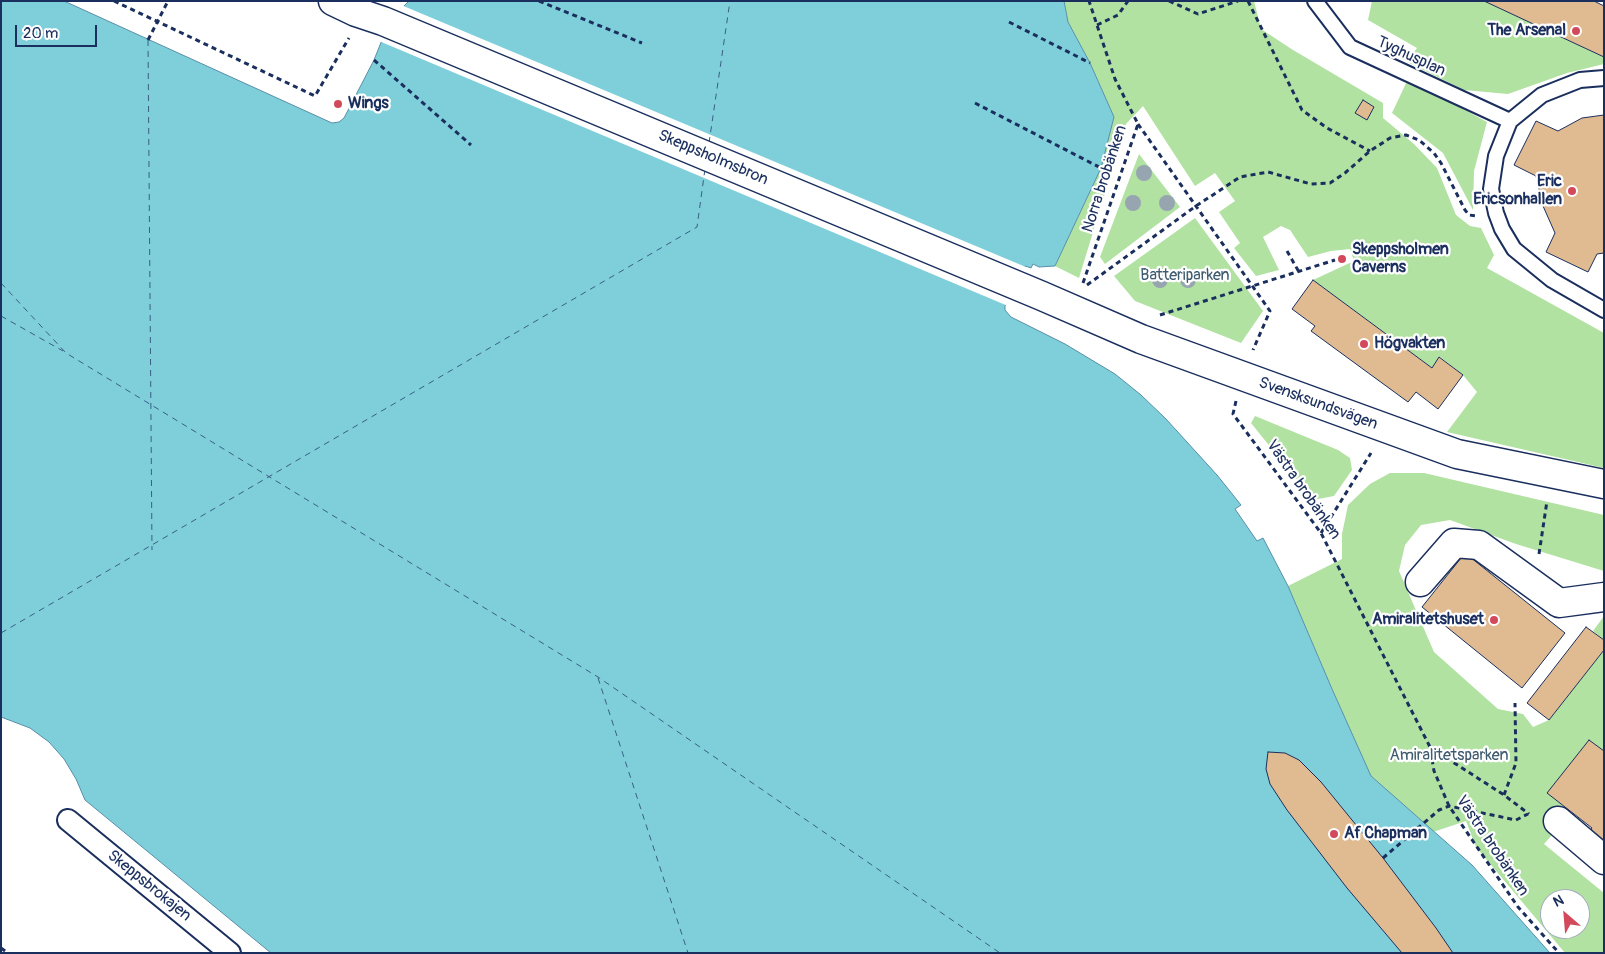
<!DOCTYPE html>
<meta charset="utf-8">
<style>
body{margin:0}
#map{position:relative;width:1605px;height:954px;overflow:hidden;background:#fff;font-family:Pangolin,sans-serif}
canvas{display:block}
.frame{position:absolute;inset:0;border:2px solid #1b2f5e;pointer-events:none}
.north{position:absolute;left:1540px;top:889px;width:50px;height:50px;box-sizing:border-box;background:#fff;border:1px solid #a4acbf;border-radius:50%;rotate:333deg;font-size:14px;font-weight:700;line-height:20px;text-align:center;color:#1b2f5e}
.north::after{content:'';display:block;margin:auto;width:18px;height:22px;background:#d1495b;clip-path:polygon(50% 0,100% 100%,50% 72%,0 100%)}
.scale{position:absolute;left:15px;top:25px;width:82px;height:22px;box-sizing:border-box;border:2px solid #1b2f5e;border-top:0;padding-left:6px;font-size:15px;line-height:18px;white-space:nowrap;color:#1b2f5e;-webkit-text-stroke:4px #fff;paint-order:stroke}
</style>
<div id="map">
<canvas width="1605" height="954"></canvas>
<div class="frame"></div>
<div class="north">N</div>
<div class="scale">20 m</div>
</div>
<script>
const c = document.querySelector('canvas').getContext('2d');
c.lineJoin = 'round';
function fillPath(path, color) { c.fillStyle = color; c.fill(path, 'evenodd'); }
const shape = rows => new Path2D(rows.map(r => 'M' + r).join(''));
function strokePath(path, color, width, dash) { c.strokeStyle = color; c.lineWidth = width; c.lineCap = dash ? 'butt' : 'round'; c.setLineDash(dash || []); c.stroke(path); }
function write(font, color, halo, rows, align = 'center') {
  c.font = font + ' Pangolin,sans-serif'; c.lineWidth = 4.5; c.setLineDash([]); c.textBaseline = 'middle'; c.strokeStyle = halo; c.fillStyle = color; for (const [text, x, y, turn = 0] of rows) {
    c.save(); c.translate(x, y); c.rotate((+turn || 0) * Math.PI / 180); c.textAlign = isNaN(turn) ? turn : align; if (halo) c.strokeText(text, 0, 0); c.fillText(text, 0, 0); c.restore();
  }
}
const green = shape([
 [1064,1,1254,1,1261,29,1293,50,1383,103,1383,118,1414,144,1437,168,1456,215,1470,226,1481,228,1494,255,1487,268,1604,333,1604,468,1447,432,1477,392,1463,375,1440,357,1432,368,1313,280,1354,261,1350,249,1331,251,1308,257,1290,230,1281,226,1263,237,1279,270,1256,276,1234,248,1240,243,1219,212,1235,201,1215,173,1195,186,1143,106,1126,124,1079,278,1055,266,1101,168,1114,117,1090,63,1068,22],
 [1372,1,1484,1,1604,57,1604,64,1567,73,1508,94,1464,90,1407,62,1417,48,1368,20],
 [1408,79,1487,122,1474,171,1473,210,1443,153,1392,113],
 [1139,154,1180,207,1105,264,1100,257],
 [1195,218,1263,311,1241,343,1135,301,1114,276],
 [1255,416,1338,450,1350,458,1352,470,1334,496,1313,500,1251,423],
 [1390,473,1424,473,1604,515,1604,571,1516,544,1450,520,1421,525,1405,545,1399,571,1434,652,1498,709,1523,714,1533,727,1549,720,1604,650,1604,751,1572,812,1544,844,1604,893,1604,953,1565,953,1476,847,1466,821,1433,832,1371,776,1332,689,1288,586,1342,559,1342,534,1348,505,1370,484],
 [1550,899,1580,899,1580,929,1550,929],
 [1604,616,1604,640,1593,631]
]);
const water = shape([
 [1,1,64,1,332,123,339,122,344,118,374,60,384,35,396,14,409,1,1064,1,1068,22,1090,63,1114,117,1101,168,1055,266,1039,267,1033,264,1031,268,1025,266,1005,306,1005,310,1011,317,1065,344,1115,374,1141,395,1166,419,1217,475,1241,505,1235,509,1257,541,1263,538,1288,586,1332,689,1371,776,1472,865,1550,953,271,953,85,800,76,779,64,759,49,742,30,728,1,717,1,1]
]);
const pier = shape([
 [401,5,1033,270,1026,269,1008,306,379,41,394,13]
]);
const ferry = shape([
 [148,40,152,550],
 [709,143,730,1],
 [1,283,66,353,598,677,1000,953],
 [1,316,63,351],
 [1,633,697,227,705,169],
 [598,678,688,953]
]);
const building = shape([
 [1484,1,1594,1,1604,6,1604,57,1484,1],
 [1363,100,1374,107,1367,120,1355,113,1363,100],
 [1604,115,1604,253,1597,254,1588,272,1546,252,1555,233,1543,206,1536,176,1514,165,1536,121,1558,131,1582,118,1604,115],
 [1313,280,1432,368,1439,357,1463,375,1438,409,1416,392,1408,402,1311,331,1315,326,1292,309,1313,280],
 [1465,553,1565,633,1522,688,1422,607,1465,553],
 [1586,627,1604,640,1604,650,1549,720,1527,703,1586,627],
 [1589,740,1604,751,1604,847,1587,835,1592,828,1547,793,1589,740],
 [1268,752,1285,753,1299,760,1321,782,1383,858,1436,928,1453,953,1402,953,1347,888,1287,810,1270,784,1266,769,1268,752]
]);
const path = shape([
 [114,1,315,96,349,38],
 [539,1,642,43],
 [1169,1,1198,14,1238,1],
 [1248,1,1302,110,1327,128,1370,151],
 [1009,22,1090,63],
 [1097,25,1118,15,1128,1],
 [148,40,168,1],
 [374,60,471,145],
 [975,103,1101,168],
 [1138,124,1270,311,1253,350],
 [1287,251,1299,272],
 [1083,283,1138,124,1115,79,1089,1],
 [1087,285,1196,206,1240,177,1268,172,1311,184,1330,183,1345,173,1370,151,1390,138,1406,135,1419,140,1434,153,1441,163,1465,210,1469,215,1477,216],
 [1160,315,1335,260],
 [1236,401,1233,414,1321,533,1430,747,1434,771,1449,806,1518,907,1559,953],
 [1321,533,1371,453],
 [1539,554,1547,501],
 [1431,748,1504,795,1529,814],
 [1504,795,1516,763,1515,703],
 [1383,858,1439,810,1449,806,1516,820,1528,814],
 [1,948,8,953]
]);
const service = shape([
 [1315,1,1350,47,1510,121],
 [1604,78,1580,80,1542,95,1510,121,1496,156,1491,189,1496,213,1502,229,1514,249,1552,280,1604,310]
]);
const pedestrian = shape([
 [68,820,230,953]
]);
const minor = shape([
 [333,1,356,12,383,21,1042,296,1141,339,1457,454,1604,484],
 [1420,582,1454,543,1479,545,1559,603,1604,597],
 [1558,821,1604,860]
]);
const trees = [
 [1144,173],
 [1133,203],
 [1167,203],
 [1160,280],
 [1188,280]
];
const markers = [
 [1576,31,5,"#d1495b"],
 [338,104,5,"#d1495b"],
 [1572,191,5,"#d1495b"],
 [1342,259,5,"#d1495b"],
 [1364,344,5,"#d1495b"],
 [1494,620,5,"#d1495b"],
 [1334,834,5,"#d1495b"]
];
const poiNames = [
 ["The Arsenal",1566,31,"right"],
 ["Wings",348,104],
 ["Eric",1562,182,"right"],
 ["Ericsonhallen",1562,200,"right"],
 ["Skeppsholmen",1352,250],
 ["Caverns",1352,268],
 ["Högvakten",1374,344],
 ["Amiralitetshuset",1484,620,"right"],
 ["Af Chapman",1344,834]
];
const streetNames = [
 ["Tyghusplan",1411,57,25],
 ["Skeppsholmsbron",713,158,23],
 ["Norra brobänken",1105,179,-72],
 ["Svensksundsvägen",1318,404,20],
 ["Västra brobänken",1303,490,55],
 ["Västra brobänken",1492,846,56],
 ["Skeppsbrokajen",149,886,39]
];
const parkNames = [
 ["Batteriparken",1185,276],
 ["Amiralitetsparken",1449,756]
];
fillPath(green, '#b1e2a2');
fillPath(water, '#7fcfdb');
strokePath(water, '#578fa9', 1);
fillPath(pier, '#fff');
strokePath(ferry, '#395f84', 1, [6, 5]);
fillPath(building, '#e0bb91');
strokePath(building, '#1b2f5e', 1);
strokePath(service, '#1b2f5e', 18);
strokePath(pedestrian, '#1b2f5e', 24);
strokePath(minor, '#1b2f5e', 31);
strokePath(path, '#1b2f5e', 3, [5, 4]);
strokePath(service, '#fff', 14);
strokePath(pedestrian, '#fff', 20);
strokePath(minor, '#fff', 28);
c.fillStyle = '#96a5b0';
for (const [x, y] of trees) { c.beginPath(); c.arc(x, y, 8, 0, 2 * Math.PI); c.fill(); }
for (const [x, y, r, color] of markers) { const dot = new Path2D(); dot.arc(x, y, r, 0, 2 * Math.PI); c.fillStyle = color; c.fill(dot); strokePath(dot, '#fff', 2); }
write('bold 16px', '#1b2f5e', '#fff', poiNames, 'left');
write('16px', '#1b2f5e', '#fff', streetNames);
write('16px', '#405c6f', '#fff', parkNames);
</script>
